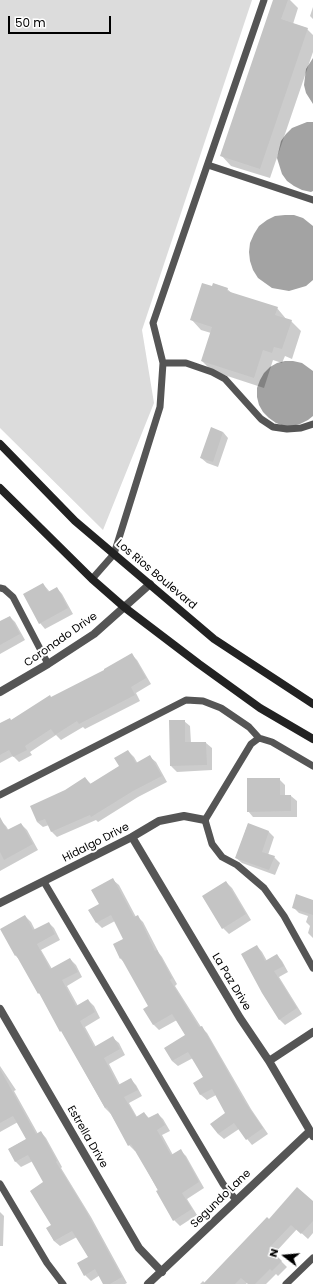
<!DOCTYPE html>
<style>
body{margin:0}
#map{position:relative;width:313px;height:1284px;overflow:hidden;background:#fff;font-family:Poppins,sans-serif}
canvas{display:block}
.north{position:absolute;left:265px;top:1236px;width:40px;height:40px;-webkit-text-stroke:3px #fff;paint-order:stroke;rotate:286deg;font-size:11px;font-weight:700;line-height:16px;text-align:center;color:#000}
.north::after{content:'';display:block;margin:auto;width:14px;height:18px;background:#000;clip-path:polygon(50% 0,100% 100%,50% 72%,0 100%)}
.scale{position:absolute;left:8px;top:16px;width:103px;height:18px;box-sizing:border-box;border:2px solid #000;border-top:0;padding-left:5px;font-size:12px;line-height:14px;white-space:nowrap;color:#000;-webkit-text-stroke:3px #fff;paint-order:stroke}
</style>
<div id="map">
<canvas width="313" height="1284"></canvas>
<div class="north">N</div>
<div class="scale">50 m</div>
</div>
<script>
const c = document.querySelector('canvas').getContext('2d');
c.lineJoin = 'round';
function fillPath(path, color) { c.fillStyle = color; c.fill(path, 'evenodd'); }
const shape = rows => new Path2D(rows.map(r => 'M' + r).join(''));
function strokePath(path, color, width, dash) { c.strokeStyle = color; c.lineWidth = width; c.lineCap = dash ? 'butt' : 'round'; c.setLineDash(dash || []); c.stroke(path); }
function write(font, color, halo, rows, align = 'center') {
  c.font = font + ' Poppins,sans-serif'; c.lineWidth = 4; c.setLineDash([]); c.textBaseline = 'middle'; c.strokeStyle = halo; c.fillStyle = color; for (const [text, x, y, turn = 0] of rows) {
    c.save(); c.translate(x, y); c.rotate((+turn || 0) * Math.PI / 180); c.textAlign = isNaN(turn) ? turn : align; if (halo) c.strokeText(text, 0, 0); c.fillText(text, 0, 0); c.restore();
  }
}
const green = shape([
 [0,0,252,0,142,330,154,403,103,530,0,428]
]);
const water = shape([
 [313,58,313,104,306,93,304,85,306,69],
 [307,122,313,122,313,191,311,192,302,190,294,186,287,181,282,174,277,158,281,141,286,134,292,128],
 [285,215,294,215,303,218,313,226,313,280,306,286,289,291,272,288,258,278,253,270,250,261,249,252,250,243,254,234,259,226,267,220,275,216],
 [285,361,293,361,302,363,313,371,313,416,308,420,300,424,292,426,284,426,276,423,269,418,263,412,259,405,257,397,257,388,260,380,264,373,270,367,277,363]
]);
const shadow = shape([
 [274,0,290,0,298,8,293,24,307,29,313,35,313,52,270,178,231,166,221,155],
 [313,7,313,19,310,16],
 [227,289,233,294,277,308,287,320,291,321,301,331,292,359,285,356,282,363,273,360,264,388,212,371,202,361,211,333,201,330,191,319],
 [223,432,228,438,218,467,207,463,201,458],
 [43,584,50,592,57,588,62,594,73,614,45,629,40,623],
 [10,617,15,622,25,640,0,654,0,622],
 [131,654,137,660,151,684,136,693,140,701,85,729,83,727,61,740,56,735,30,752,32,755,19,762,13,756,0,763,0,724,11,721,51,698,106,670],
 [184,721,190,726,191,743,206,743,212,748,212,770,177,772,171,766],
 [128,751,134,757,138,764,150,757,156,762,167,782,138,797,98,822,96,820,57,837,52,832,49,825,43,827,37,822,65,791,85,778,91,784,120,767],
 [279,779,285,785,285,796,291,796,297,801,297,817,253,817,248,811],
 [0,820,6,826,9,831,21,824,27,830,38,850,0,871],
 [248,824,269,832,274,837,268,855,274,857,280,863,275,875,242,863,236,858],
 [113,880,119,885,136,917,138,917,143,922,159,953,162,957,177,984,175,986,201,1027,207,1033,251,1109,268,1134,252,1145,239,1129,224,1139,218,1134,227,1114,216,1095,207,1100,201,1095,195,1083,204,1078,193,1058,178,1066,172,1061,186,1036,177,1020,159,1030,153,1024,149,1006,125,963,120,958,124,940,115,921,102,928,97,923,90,910,100,904],
 [226,882,232,888,251,920,229,934,223,928,204,896],
 [313,901,313,938,308,933,310,926,306,922,308,916,299,913,293,907],
 [25,916,31,922,35,930,49,923,54,928,60,940,41,950,52,969,70,959,76,965,82,977,67,986,78,1006,88,1000,94,1006,100,1018,85,1027,96,1047,113,1038,119,1043,125,1055,109,1064,120,1085,130,1079,136,1085,142,1096,129,1103,137,1117,144,1113,150,1119,158,1114,163,1119,170,1131,162,1135,173,1155,181,1151,186,1156,204,1188,187,1199,197,1215,180,1226,174,1220,136,1150,135,1151,129,1145,111,1114,105,1108,43,997,39,993,20,960,15,955],
 [257,946,262,952,267,961,277,955,282,961,288,972,279,977,302,1014,285,1025,279,1019],
 [0,1066,16,1090,14,1091,38,1134,41,1132,46,1138,62,1167,61,1168,91,1217,127,1283,125,1284,104,1284,100,1275,91,1281,85,1275,89,1258,77,1237,60,1246,54,1241,48,1229,53,1226,44,1182,33,1161,21,1167,16,1162,9,1149,27,1139,18,1122,0,1132],
 [313,1202,313,1233,308,1239,297,1229,274,1254,287,1267,278,1276,276,1274,266,1284,249,1284,247,1283,246,1284,200,1284,203,1281,205,1283,269,1220],
 [0,1212,4,1216,3,1246,0,1246]
]);
const building = shape([
 [273,0,288,0,281,19,308,28,260,169,220,156],
 [202,283,212,286,213,283,228,288,227,291,278,307,275,315,292,320,282,349,274,347,272,353,263,350,254,378,201,361,212,327,190,320],
 [211,427,223,432,213,462,200,458],
 [43,583,48,592,57,587,68,608,39,624,23,594],
 [10,616,20,634,0,645,0,621],
 [132,653,146,678,131,687,135,695,79,724,77,721,55,735,51,729,25,746,27,750,13,757,9,750,0,755,0,723,10,718,11,720,50,695,51,697,104,670,104,669],
 [169,720,185,720,185,742,206,742,207,765,170,766],
 [128,750,136,763,150,755,162,776,133,791,91,817,90,815,51,832,45,819,37,822,30,806,65,790,85,777,90,784,119,766,114,758],
 [247,778,280,778,280,795,291,795,291,811,247,812],
 [0,817,7,830,21,823,33,844,4,860,0,852],
 [248,823,269,831,262,852,275,856,269,870,235,858],
 [113,878,134,917,138,915,155,951,157,950,172,978,170,980,199,1027,202,1026,245,1102,263,1128,246,1140,234,1123,218,1134,210,1124,225,1113,212,1089,200,1095,193,1083,203,1077,188,1052,172,1061,164,1048,185,1035,172,1014,153,1025,143,1009,148,1006,121,958,120,959,113,944,123,939,111,915,96,923,88,910,99,904,91,890],
 [226,881,246,914,222,929,202,896],
 [296,894,313,900,313,915,292,908],
 [25,915,33,930,49,922,55,934,37,944,50,969,70,958,78,972,62,980,76,1006,88,999,95,1012,80,1021,94,1047,113,1036,120,1049,104,1058,118,1085,131,1078,138,1090,124,1097,136,1117,144,1112,148,1118,158,1113,165,1125,157,1130,171,1155,181,1149,199,1182,182,1193,192,1209,173,1221,156,1191,158,1190,131,1144,128,1146,107,1107,105,1108,61,1031,60,1032,39,993,38,994,16,955,15,956,0,929],
 [257,945,265,961,277,954,284,966,274,971,297,1008,279,1020,262,993,241,954],
 [0,1069,36,1134,41,1131,57,1161,56,1162,86,1211,122,1277,110,1284,103,1284,95,1269,84,1276,77,1263,88,1257,72,1231,54,1241,46,1228,51,1225,30,1191,43,1182,28,1155,15,1162,8,1149,26,1139,13,1116,0,1123],
 [297,1187,313,1201,313,1221,301,1234,291,1225,269,1248,282,1261,272,1271,270,1269,255,1284,248,1284,241,1278,235,1284,203,1284,267,1217,269,1219]
]);
const service = shape([
 [208,165,313,200],
 [163,363,186,363,212,372,225,379,261,419,273,427,287,429,301,428,313,424],
 [92,579,114,554,160,407,163,363,153,323,264,0],
 [0,588,4,589,13,597,48,664],
 [313,766,272,742,259,738,251,744,205,820,212,844,222,857,237,865,264,888,284,916,313,968],
 [0,795,186,700,203,701,221,708,249,727,259,738],
 [44,882,223,1184,236,1200],
 [0,1184,47,1263,63,1284],
 [286,1284,313,1258]
]);
const minor = shape([
 [0,692,48,664,94,634,150,584],
 [132,837,240,1018,269,1061,313,1136],
 [0,903,132,837,159,821,184,816,205,820],
 [0,1009,139,1248,162,1272],
 [269,1061,313,1032],
 [148,1284,310,1131]
]);
const secondary = shape([
 [0,444,75,521,214,639,313,704],
 [0,488,92,579,124,607,199,664,260,708,313,739]
]);
const streetNames = [
 ["Los Rios Boulevard",156,575,40],
 ["Coronado Drive",61,640,-35],
 ["Hidalgo Drive",96,843,-27],
 ["La Paz Drive",231,982,59],
 ["Estrella Drive",87,1137,60],
 ["Segundo Lane",221,1199,-44]
];
fillPath(green, '#dcdcdc');
fillPath(water, '#a3a3a3');
fillPath(shadow, '#0003');
fillPath(building, '#c4c4c4');
strokePath(service, '#555', 7);
strokePath(minor, '#555', 8);
strokePath(secondary, '#222', 8);
write('11px', '#000', '#fff', streetNames);
</script>
